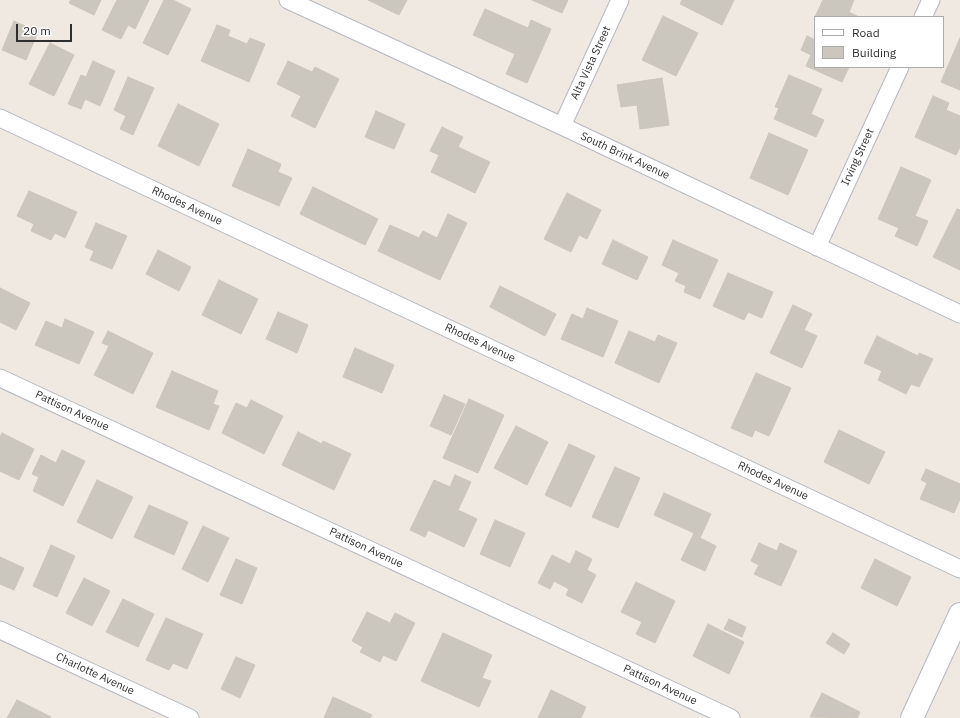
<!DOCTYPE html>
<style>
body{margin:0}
#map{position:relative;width:960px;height:718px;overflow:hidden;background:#efe9e1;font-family:"IBM Plex Sans",sans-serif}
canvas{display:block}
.legend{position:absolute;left:814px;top:16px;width:130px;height:52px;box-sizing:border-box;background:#fff;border:1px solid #ababab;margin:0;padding:5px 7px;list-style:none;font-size:12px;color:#2e2e2e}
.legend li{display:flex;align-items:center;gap:8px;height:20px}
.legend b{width:20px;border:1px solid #ababab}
.scale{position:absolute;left:16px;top:24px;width:56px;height:18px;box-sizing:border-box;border:2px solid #2e2e2e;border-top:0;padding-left:5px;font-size:12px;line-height:14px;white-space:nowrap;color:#2e2e2e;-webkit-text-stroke:3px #fff;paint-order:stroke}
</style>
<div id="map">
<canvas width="960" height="718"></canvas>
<ul class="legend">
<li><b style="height:5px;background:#fff"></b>Road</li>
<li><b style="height:11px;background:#cbc7bf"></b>Building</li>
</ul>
<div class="scale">20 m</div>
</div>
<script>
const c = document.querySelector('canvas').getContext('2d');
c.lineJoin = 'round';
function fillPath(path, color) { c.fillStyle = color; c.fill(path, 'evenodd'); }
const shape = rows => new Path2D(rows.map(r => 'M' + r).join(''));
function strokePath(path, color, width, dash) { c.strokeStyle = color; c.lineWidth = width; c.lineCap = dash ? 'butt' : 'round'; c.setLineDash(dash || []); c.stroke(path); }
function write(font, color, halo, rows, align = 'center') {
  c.font = font + ' "IBM Plex Sans",sans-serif'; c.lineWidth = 3; c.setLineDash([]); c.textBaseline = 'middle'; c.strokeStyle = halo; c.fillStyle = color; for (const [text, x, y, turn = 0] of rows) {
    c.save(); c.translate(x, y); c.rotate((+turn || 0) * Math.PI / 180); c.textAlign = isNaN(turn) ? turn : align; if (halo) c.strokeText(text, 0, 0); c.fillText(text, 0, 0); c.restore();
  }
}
const building = shape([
 [71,0,101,0,94,15,69,3,71,0],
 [117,0,149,0,135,29,128,25,121,39,102,30,117,0],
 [164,0,173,0,191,9,168,55,143,43,164,0],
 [368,0,407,0,399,15,368,0],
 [532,0,568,0,562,13,532,0],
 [682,0,734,0,722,25,680,4,682,0],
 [823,0,854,0,849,12,859,17,815,17,823,0],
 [485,9,528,28,531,20,551,29,527,83,506,74,515,54,473,35,485,9],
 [663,16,698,33,676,76,642,60,663,16],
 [14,21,38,32,26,60,2,50,14,21],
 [217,25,230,30,228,36,247,44,250,38,265,44,249,82,201,61,217,25],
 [807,36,815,40,815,67,849,67,842,82,806,66,811,55,801,50,807,36],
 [960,38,960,90,941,82,960,38],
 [50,43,74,55,54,96,29,84,50,43],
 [93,61,115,71,100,106,85,99,81,109,68,104,81,75,86,77,93,61],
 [288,61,312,72,315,67,339,79,315,128,291,116,301,96,277,84,288,61],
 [789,75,822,89,811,114,824,120,816,137,774,119,779,108,775,107,789,75],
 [128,77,154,88,133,135,120,129,126,116,114,110,128,77],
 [662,78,669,125,640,129,637,105,621,107,617,85,662,78],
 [933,96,949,103,946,110,960,116,960,147,956,155,915,137,933,96],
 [178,104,219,124,199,166,158,146,178,104],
 [376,111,405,124,394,149,365,137,376,111],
 [442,127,463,137,458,147,490,162,475,193,431,172,439,155,430,151,442,127],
 [769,133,808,150,788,195,750,178,769,133],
 [248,149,281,164,278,172,292,178,279,206,232,186,248,149],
 [901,167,931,180,915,216,928,221,917,246,895,236,899,228,878,219,901,167],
 [313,187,378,219,365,245,300,214,313,187],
 [29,191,77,212,65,238,55,233,51,240,31,231,34,224,17,216,29,191],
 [567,193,601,210,587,239,579,235,571,252,544,239,567,193],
 [957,209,960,210,960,270,933,257,957,209],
 [448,214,467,223,440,280,378,251,390,225,419,238,423,231,437,238,448,214],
 [96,223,127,236,112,269,90,260,94,251,85,247,96,223],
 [613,240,648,257,637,280,602,264,613,240],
 [673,240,718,260,700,299,684,292,686,286,675,281,679,273,662,265,673,240],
 [158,250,191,267,179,291,146,274,158,250],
 [728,273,773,292,762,318,748,312,744,320,713,306,728,273],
 [219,280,258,299,241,334,202,315,219,280],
 [500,286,556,314,545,336,490,307,500,286],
 [0,288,30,303,16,330,0,322,0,288],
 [793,305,812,314,804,330,817,336,802,368,770,353,793,305],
 [587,308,618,321,603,357,561,339,572,314,583,319,587,308],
 [278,312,308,325,297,353,266,339,278,312],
 [65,319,94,332,79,364,35,345,46,321,62,328,65,319],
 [108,331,153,353,133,394,94,375,109,346,102,343,108,331],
 [629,331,655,342,658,335,677,343,659,383,615,363,629,331],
 [877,336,918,356,919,353,933,359,919,387,911,384,906,394,878,380,882,371,864,363,877,336],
 [355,348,394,365,382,393,343,377,355,348],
 [172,371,218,391,213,404,219,406,209,430,156,407,172,371],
 [756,373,791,388,769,436,755,430,752,437,731,428,756,373],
 [444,395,465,404,451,435,430,426,444,395],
 [469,399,504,415,478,473,443,458,469,399],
 [251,400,283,416,264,454,222,433,236,403,247,408,251,400],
 [516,426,548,442,527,485,494,468,516,426],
 [839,430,885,452,869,484,824,462,839,430],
 [298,432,322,444,323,441,351,454,334,490,282,465,298,432],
 [2,433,34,449,19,480,0,471,0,437,2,433],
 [569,444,595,456,571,507,545,495,569,444],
 [62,450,85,461,63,506,33,491,39,477,32,474,41,455,56,463,62,450],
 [615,467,640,478,618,528,592,517,615,467],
 [926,469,960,484,960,499,954,513,920,499,927,483,921,480,926,469],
 [455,475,471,482,458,510,477,519,464,547,428,530,425,537,410,530,434,480,450,487,455,475],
 [97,480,133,497,112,539,77,522,97,480],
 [664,493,711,514,700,538,716,546,705,571,681,560,694,533,654,515,664,493],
 [149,505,188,522,174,555,134,537,149,505],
 [495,520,525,533,510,567,480,554,495,520],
 [203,526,229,538,208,582,182,569,203,526],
 [759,543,777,551,780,543,797,551,781,586,754,574,759,565,751,561,759,543],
 [51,545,75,556,57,597,33,586,51,545],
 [576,551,592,559,587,570,596,575,582,603,566,595,569,589,554,581,550,589,538,583,552,555,570,564,576,551],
 [0,557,24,568,14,590,0,584,0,557],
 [236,559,257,568,242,604,220,595,236,559],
 [875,559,911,577,897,606,861,588,875,559],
 [84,578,110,591,92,626,66,613,84,578],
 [636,582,675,601,655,643,636,634,642,622,621,612,636,582],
 [123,599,154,614,138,647,106,632,123,599],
 [367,612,390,623,395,613,415,623,396,661,383,655,380,662,360,652,363,647,352,641,367,612],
 [166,618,203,634,187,669,173,663,169,670,146,660,166,618],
 [729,619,746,627,742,637,724,629,729,619],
 [708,624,744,642,729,674,693,656,708,624],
 [443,633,492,655,482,678,491,681,479,707,421,681,443,633],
 [833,633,850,644,844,654,826,643,833,633],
 [236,657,255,665,240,698,221,689,236,657],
 [551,690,586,707,581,718,538,718,551,690],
 [822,693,860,712,857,718,810,717,822,693],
 [333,697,372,715,370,718,324,718,333,697],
 [17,700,51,717,50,718,7,718,17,700]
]);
const street = shape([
 [288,0,562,126,960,314],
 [923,17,931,0],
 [0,118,960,569],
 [562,126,620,0],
 [817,247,900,67],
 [0,378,731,718],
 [0,630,190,718]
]);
const secondary = shape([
 [912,718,960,614]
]);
const streetNames = [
 ["Alta Vista Street",591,63,-65],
 ["South Brink Avenue",625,156,25],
 ["Irving Street",858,157,-65],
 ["Rhodes Avenue",187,206,25],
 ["Rhodes Avenue",480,343,25],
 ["Pattison Avenue",72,411,25],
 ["Rhodes Avenue",773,481,25],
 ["Pattison Avenue",366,548,25],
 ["Charlotte Avenue",95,674,25],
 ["Pattison Avenue",660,685,25]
];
fillPath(building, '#cbc7bf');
strokePath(building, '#cbc5ba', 1);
strokePath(street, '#b4b7c1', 19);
strokePath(secondary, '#b4b7c1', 24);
strokePath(street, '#fff', 17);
strokePath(secondary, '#fff', 22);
write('11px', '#2e2e2e', '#fff', streetNames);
</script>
